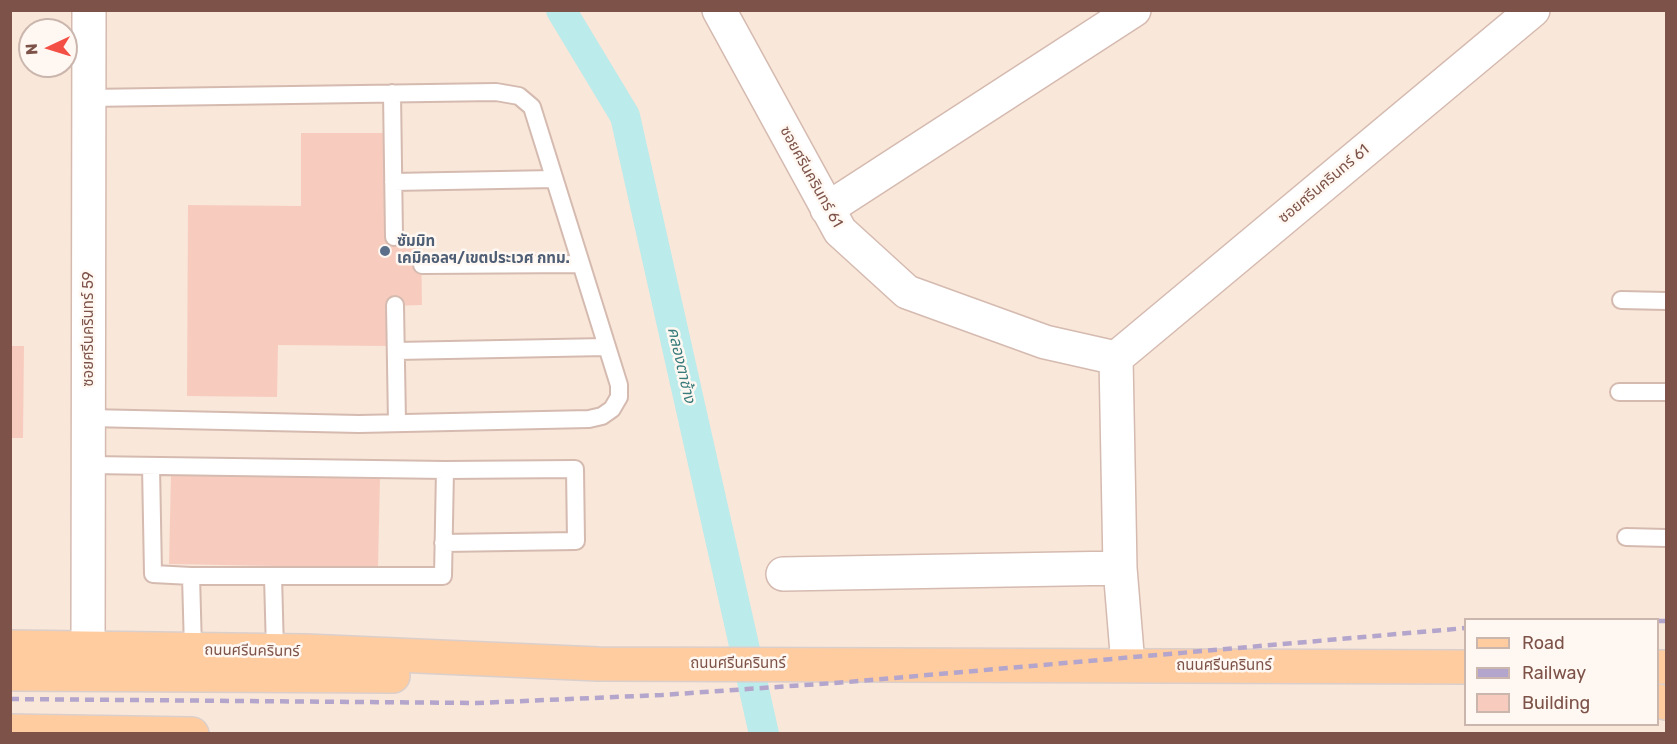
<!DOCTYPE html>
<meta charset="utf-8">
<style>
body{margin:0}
#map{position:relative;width:1677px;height:744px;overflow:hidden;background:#fef3ea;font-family:Rubik,sans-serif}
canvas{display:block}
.frame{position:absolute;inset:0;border:12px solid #7d5349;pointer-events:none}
.legend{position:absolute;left:1464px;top:618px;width:195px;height:108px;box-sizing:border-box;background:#fff8f2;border:2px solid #cbb6ae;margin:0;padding:8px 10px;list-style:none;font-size:18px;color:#7d5349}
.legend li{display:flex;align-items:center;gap:12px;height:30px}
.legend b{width:30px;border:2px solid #cbb6ae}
.north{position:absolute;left:18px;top:18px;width:60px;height:60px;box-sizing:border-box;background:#fff8f2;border:2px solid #cbb6ae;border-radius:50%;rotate:266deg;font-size:16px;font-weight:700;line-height:24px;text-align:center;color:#7d5349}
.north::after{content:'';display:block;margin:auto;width:21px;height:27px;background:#f34f44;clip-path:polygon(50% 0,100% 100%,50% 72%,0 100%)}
</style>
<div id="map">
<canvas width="1677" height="744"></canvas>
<div class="frame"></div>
<ul class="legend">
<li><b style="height:8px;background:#ffcca0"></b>Road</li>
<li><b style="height:8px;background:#b3a5cb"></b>Railway</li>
<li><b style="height:16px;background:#f7ccbe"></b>Building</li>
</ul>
<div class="north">N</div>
</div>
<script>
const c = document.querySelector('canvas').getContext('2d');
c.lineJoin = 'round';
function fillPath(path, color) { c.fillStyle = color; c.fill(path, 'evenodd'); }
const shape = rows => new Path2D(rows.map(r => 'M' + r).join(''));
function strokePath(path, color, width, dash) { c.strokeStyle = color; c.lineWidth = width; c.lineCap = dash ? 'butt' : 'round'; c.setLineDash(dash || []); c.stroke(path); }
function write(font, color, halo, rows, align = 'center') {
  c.font = font + ' Rubik,"Noto Sans Thai",sans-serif'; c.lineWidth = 5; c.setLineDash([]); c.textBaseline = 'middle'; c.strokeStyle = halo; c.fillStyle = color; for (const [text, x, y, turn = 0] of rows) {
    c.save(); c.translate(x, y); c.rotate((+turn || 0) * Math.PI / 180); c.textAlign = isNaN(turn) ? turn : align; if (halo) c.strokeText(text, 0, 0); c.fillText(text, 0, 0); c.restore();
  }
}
const residential = shape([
 [11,11,1666,11,1666,733,11,733],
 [30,30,66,30,66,66,30,66],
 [1466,620,1658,620,1658,724,1466,724]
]);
const canal = shape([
 [561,10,625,116,764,734]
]);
const building = shape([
 [301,133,389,133,394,237,421,237,422,305,387,306,388,346,278,345,277,397,187,396,188,205,301,206],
 [10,346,24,346,23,438,10,438],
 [171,474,380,479,378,568,169,564]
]);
const lane = shape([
 [392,93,394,237],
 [88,98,496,92,519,96,532,107,619,385,619,397,612,409,602,416,589,419,359,424,89,418],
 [393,182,554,179],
 [422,265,581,264],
 [1621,300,1666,301],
 [395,305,397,423],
 [396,351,606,347],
 [1619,392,1666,392],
 [89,465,445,470,443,576,273,576,275,651],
 [151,466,153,574,191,576,193,649],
 [1626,537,1666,538],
 [443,543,576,541,575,469,445,470],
 [191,576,273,576]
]);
const street = shape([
 [719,10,840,231,907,292,1045,342,1116,358],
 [827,209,1134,10],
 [783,574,1120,568],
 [88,647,89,10],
 [1128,665,1120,568,1116,358,1533,10]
]);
const primary = shape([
 [10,647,306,651,598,664,1466,667],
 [1658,667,1666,667],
 [10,674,393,676],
 [1658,701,1666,703],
 [10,731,192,734]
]);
const rail = shape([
 [1658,621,1666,621],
 [10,699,477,703,662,695,848,682,1466,628]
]);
const markers = [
 [385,251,6,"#5c6f8a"]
];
const streetNames = [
 ["ซอยศรีนครินทร์ 61",811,177,61],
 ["ซอยศรีนครินทร์ 61",1324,184,-40],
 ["ซอยศรีนครินทร์ 59",89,329,-90],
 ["ถนนศรีนครินทร์",252,651,1],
 ["ถนนศรีนครินทร์",738,664],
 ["ถนนศรีนครินทร์",1224,666]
];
const serviceNames = [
 ["ซัมมิท",397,242],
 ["เคมิคอลฯ/เขตประเวศ กทม.",397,259]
];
const waterNames = [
 ["คลองตาช้าง",681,365,77]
];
fillPath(residential, '#f9e7da');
strokePath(canal, '#bbebea', 30);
fillPath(building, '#f7ccbe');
strokePath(lane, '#d5bab0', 20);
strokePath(street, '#d5bab0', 36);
strokePath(primary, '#dbcfcc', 36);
strokePath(lane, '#fff', 16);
strokePath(street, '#fff', 33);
strokePath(primary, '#ffcca0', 33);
strokePath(rail, '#b3a5cb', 4.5, [9, 6]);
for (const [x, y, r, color] of markers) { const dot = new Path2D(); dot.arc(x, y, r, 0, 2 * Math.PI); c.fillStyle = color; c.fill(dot); strokePath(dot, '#fff8f2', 2); }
write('15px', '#7d5349', '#fff8f2', streetNames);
write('bold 15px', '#4e5e75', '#fff8f2', serviceNames, 'left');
write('italic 16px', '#387b7b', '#fff8f2', waterNames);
</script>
